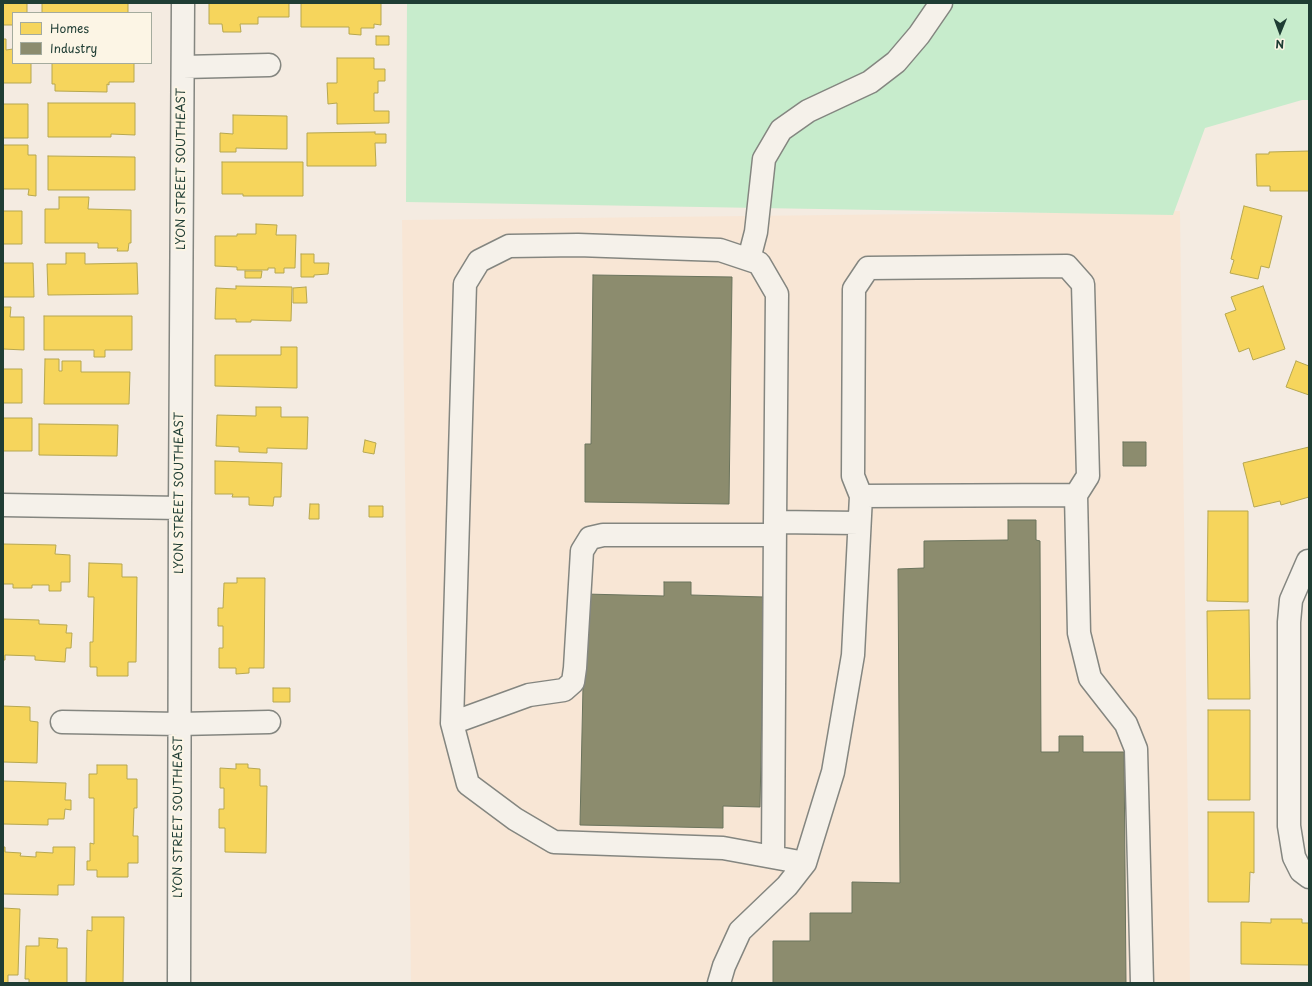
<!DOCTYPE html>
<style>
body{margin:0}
#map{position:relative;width:1312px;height:986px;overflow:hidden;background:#f4ebe1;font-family:"Playpen Sans",sans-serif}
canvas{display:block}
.frame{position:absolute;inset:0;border:4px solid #1f3d34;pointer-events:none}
.legend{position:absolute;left:12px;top:12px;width:140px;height:52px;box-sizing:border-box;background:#fcf5e5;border:1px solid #a4ab9e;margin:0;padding:5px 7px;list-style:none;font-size:12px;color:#1f3d34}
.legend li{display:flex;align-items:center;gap:8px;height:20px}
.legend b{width:20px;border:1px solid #a4ab9e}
.north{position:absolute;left:1260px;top:12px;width:40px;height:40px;-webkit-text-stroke:3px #fcf5e5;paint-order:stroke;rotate:181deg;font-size:11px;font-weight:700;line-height:16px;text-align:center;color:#1f3d34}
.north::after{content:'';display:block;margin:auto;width:14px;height:18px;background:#1f3d34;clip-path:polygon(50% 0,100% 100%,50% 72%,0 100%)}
</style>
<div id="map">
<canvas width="1312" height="986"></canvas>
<div class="frame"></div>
<ul class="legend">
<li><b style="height:11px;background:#f6d55c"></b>Homes</li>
<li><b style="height:11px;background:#8c8c6e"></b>Industry</li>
</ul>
<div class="north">N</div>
</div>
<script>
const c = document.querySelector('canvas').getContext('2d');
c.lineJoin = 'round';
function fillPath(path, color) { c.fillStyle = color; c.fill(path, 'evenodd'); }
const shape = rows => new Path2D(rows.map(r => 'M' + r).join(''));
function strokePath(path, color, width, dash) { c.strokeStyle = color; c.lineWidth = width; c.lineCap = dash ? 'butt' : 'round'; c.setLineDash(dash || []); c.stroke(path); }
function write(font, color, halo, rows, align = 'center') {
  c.font = font + ' "Playpen Sans",sans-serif'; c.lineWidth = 4; c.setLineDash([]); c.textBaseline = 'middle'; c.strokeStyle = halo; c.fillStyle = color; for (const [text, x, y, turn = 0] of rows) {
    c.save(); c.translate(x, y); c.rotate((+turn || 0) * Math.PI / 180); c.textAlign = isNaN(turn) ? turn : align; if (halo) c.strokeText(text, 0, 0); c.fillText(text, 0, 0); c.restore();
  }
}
const built = shape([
 [1180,211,1190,983,411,983,402,220]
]);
const green = shape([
 [407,3,1309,3,1309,100,1302,100,1205,128,1173,215,406,202]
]);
const homes = shape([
 [3,3,27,3,27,13,13,13,13,25,3,25,3,3],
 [42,3,128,3,128,13,42,13,42,3],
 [209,3,289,3,289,17,258,17,258,24,240,24,241,32,223,32,222,24,209,24,209,3],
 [301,3,381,3,381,25,374,24,374,28,361,28,361,35,349,34,349,27,301,27,301,3],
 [376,36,389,36,389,45,376,45,376,36],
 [3,39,6,39,6,50,13,49,13,63,31,63,31,83,3,83,3,39],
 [337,58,374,58,374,69,385,69,385,81,378,81,378,93,374,93,374,111,389,111,389,123,337,124,337,103,328,104,327,83,337,83,337,58],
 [52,63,134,63,134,82,109,82,109,85,107,84,107,92,55,91,55,84,52,84,52,63],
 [48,103,135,103,135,135,111,134,111,137,48,137,48,103],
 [3,104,28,104,28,138,3,138,3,104],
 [233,115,287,116,287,149,236,148,236,152,220,152,220,133,233,134,233,115],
 [375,132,375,134,386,134,386,143,375,143,376,166,307,166,307,133,375,132],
 [3,145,28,145,28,155,36,155,36,196,28,195,29,189,3,189,3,145],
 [1309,151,1309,191,1270,191,1270,186,1257,186,1256,154,1269,154,1269,152,1309,151],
 [48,156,135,157,135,190,48,190,48,156],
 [222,162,303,162,303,196,243,196,243,194,222,194,222,162],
 [59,197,89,197,88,209,131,210,131,243,129,243,128,251,117,251,118,248,98,248,98,243,45,243,45,209,59,209,59,197],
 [1244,206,1282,216,1269,268,1261,266,1258,279,1230,273,1234,260,1231,259,1244,206],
 [3,211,22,211,22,244,3,244,3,211],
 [256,224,277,225,276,235,296,235,295,268,284,268,284,273,275,273,275,268,268,268,268,270,237,270,237,267,215,266,215,236,237,236,237,234,256,234,256,224],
 [66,253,85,253,85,264,137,263,138,294,48,295,47,264,66,264,66,253],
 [301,254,314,254,314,263,329,263,328,274,314,275,314,277,301,277,301,254],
 [3,263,33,263,34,297,3,297,3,263],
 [245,271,262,271,261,278,245,278,245,271],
 [236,286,292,287,291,321,251,320,251,322,236,322,236,319,215,319,216,288,236,289,236,286],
 [1263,286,1285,349,1253,360,1249,348,1239,352,1225,314,1236,310,1231,297,1263,286],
 [306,287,307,303,293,303,293,288,306,287],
 [3,307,11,307,10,317,24,317,24,350,3,349,3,307],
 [44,316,132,316,132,350,105,350,105,357,94,357,94,350,44,350,44,316],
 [281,347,297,347,297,388,215,386,215,355,281,355,281,347],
 [3,359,3,369,22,369,22,403,3,403,3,359],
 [45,359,59,359,59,371,62,371,62,361,81,361,81,372,130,372,129,404,44,404,45,359],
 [1296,361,1309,366,1309,395,1286,387,1296,361],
 [256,407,281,407,281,417,308,417,307,449,267,448,267,453,239,452,239,447,216,446,217,415,256,416,256,407],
 [3,418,32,418,32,451,3,451,3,418],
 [39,424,118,425,117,456,39,455,39,424],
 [365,440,376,443,374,454,363,452,365,440],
 [1309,447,1309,497,1281,505,1280,501,1254,507,1243,463,1309,447],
 [215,461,282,463,281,497,274,497,273,506,249,505,249,497,232,497,233,494,215,494,215,461],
 [310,504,319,504,319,519,309,519,310,504],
 [369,506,383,506,383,517,369,517,369,506],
 [1208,511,1248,511,1248,602,1207,601,1208,511],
 [3,544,56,545,55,554,70,555,70,582,61,582,61,591,49,591,49,585,32,585,32,588,13,588,13,584,3,584,3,544],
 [89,563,122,564,122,577,137,577,136,662,128,662,128,676,97,676,97,667,90,667,90,642,93,642,94,597,88,597,89,563],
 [237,578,265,578,264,668,249,668,249,673,236,674,236,668,219,668,219,648,223,648,223,626,218,626,218,608,223,608,224,583,237,583,237,578],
 [1249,610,1250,699,1208,699,1207,611,1249,610],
 [3,619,39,620,39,624,67,625,66,633,72,633,71,648,66,648,65,662,35,660,35,656,5,655,5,660,3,660,3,619],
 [273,688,290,688,290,702,273,702,273,688],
 [3,706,30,707,30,721,38,722,37,763,3,762,3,706],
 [1208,710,1250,710,1250,800,1208,800,1208,710],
 [236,764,248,764,248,768,260,769,260,786,267,786,266,853,225,852,225,828,219,828,219,809,224,809,224,788,220,788,220,768,236,769,236,764],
 [97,765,127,765,127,779,137,779,137,808,134,808,133,836,138,836,138,863,128,863,128,877,97,877,97,870,87,870,87,861,90,861,90,843,94,844,94,798,89,798,89,774,97,774,97,765],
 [3,781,66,783,65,800,71,800,71,810,65,809,64,819,48,819,48,825,3,824,3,781],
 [1208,812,1254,812,1254,873,1250,872,1249,902,1208,902,1208,812],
 [3,847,5,847,5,852,21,853,20,856,36,857,36,852,53,853,53,847,75,847,74,885,58,885,58,895,3,894,3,847],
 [3,908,20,909,18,975,8,975,8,983,3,983,3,908],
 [92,917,124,917,123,983,86,983,87,930,92,931,92,917],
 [1271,919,1302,919,1302,923,1309,923,1309,965,1241,964,1241,922,1271,923,1271,919],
 [39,938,58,939,57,948,67,948,67,983,29,983,29,979,25,979,26,946,39,946,39,938]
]);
const industry = shape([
 [593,275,732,277,729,504,585,502,585,444,591,444,593,275],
 [1123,442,1146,442,1146,466,1123,466,1123,442],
 [1008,520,1036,520,1036,540,1040,541,1041,752,1059,752,1059,736,1083,736,1083,752,1124,752,1126,983,773,983,773,941,810,941,810,913,852,913,852,882,900,883,898,569,924,568,924,541,1008,540,1008,520],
 [664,582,691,582,691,595,764,597,760,807,723,806,723,828,580,825,585,594,664,596,664,582]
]);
const minor = shape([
 [183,67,269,65],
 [749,259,756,232,764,159,781,130,808,111,870,82,896,62,919,35,941,3],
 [861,496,853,476,854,289,868,268,1067,266,1083,284,1088,476,1076,495],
 [3,505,180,508],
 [1308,561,1291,600,1289,622,1289,826,1294,857,1301,871,1309,877],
 [62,722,179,724,269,722],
 [452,723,529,695,564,690,573,682,575,668,582,551,590,538,603,535,774,535],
 [773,857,775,522],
 [805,863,723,848,554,842,515,819,468,784,452,723,465,284,479,261,509,246,578,245,720,250,759,263,777,294,775,522,859,523],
 [179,983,180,508,183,3],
 [719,983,724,966,740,931,787,886,805,863,833,772,853,655,861,496,1076,495,1079,633,1090,678,1126,724,1136,749,1142,983]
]);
const streetNames = [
 ["LYON STREET SOUTHEAST",182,169,-90],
 ["LYON STREET SOUTHEAST",180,493,-90],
 ["LYON STREET SOUTHEAST",179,817,-90]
];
fillPath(built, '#f8e6d5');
fillPath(green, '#c7eccc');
fillPath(homes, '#f6d55c');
strokePath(homes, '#b6a750', 1);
fillPath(industry, '#8c8c6e');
strokePath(industry, '#6b745d', 1);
strokePath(minor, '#848680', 25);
strokePath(minor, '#f5f1ea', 22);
write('12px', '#1f3d34', '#fcf5e5', streetNames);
</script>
